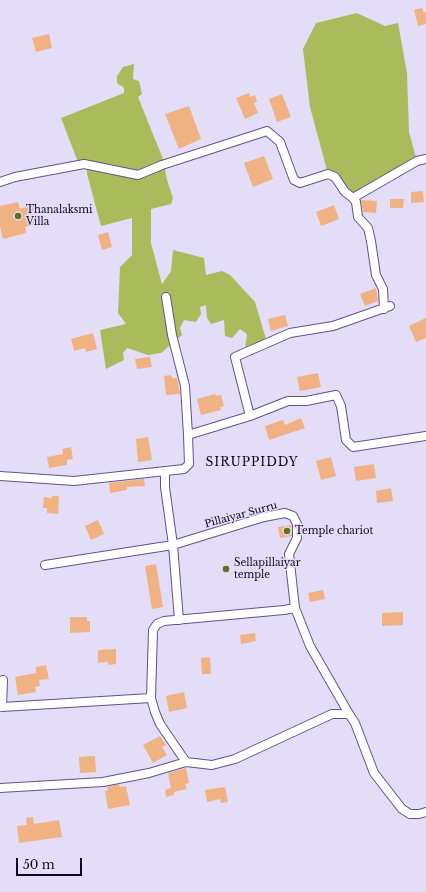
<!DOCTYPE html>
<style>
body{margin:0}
#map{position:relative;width:426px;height:892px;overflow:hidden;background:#e4ddf8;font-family:"Libre Baskerville",serif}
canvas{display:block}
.scale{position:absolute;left:16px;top:858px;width:66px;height:18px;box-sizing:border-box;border:2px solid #0f071e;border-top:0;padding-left:5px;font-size:12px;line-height:14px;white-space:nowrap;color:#0f071e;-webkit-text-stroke:3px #e4ddf8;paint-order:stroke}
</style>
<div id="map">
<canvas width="426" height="892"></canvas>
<div class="scale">50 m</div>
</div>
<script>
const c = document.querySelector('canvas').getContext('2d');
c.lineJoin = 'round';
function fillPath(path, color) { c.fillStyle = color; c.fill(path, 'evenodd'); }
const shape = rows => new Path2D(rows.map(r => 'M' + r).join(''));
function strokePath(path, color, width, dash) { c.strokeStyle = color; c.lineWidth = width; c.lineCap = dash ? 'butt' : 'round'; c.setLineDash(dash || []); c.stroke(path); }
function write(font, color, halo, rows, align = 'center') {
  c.font = font + ' "Libre Baskerville",serif'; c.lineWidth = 3; c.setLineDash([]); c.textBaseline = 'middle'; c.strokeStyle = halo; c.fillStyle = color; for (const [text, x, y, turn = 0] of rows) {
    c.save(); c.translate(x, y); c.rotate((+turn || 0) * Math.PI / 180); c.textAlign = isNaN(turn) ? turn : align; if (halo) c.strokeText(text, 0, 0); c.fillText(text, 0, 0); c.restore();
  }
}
const green = shape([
 [357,13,385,26,398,23,407,73,409,132,417,161,353,198,328,174,310,107,303,49,316,23],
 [134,64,133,79,139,81,142,94,138,97,163,159,167,180,173,198,171,204,151,209,151,243,162,284,171,271,173,250,204,258,206,275,222,271,230,275,255,302,266,339,245,349,247,334,240,329,232,338,225,336,224,320,211,324,207,318,206,305,200,307,201,314,196,322,184,320,180,328,182,335,161,353,148,355,127,348,123,353,124,360,106,369,100,330,126,324,118,313,120,267,132,255,132,218,101,226,87,174,87,170,78,162,61,118,124,93,124,88,117,83,117,76,123,67]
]);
const building = shape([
 [422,8,424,13,426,12,426,24,418,26,414,10],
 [49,34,52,48,36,52,32,38],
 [249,93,250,97,255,95,257,102,254,103,258,113,245,119,236,98],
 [282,94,291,117,277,122,269,99],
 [189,106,201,139,179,149,165,114],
 [264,156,273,179,253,187,244,163],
 [423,191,424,202,411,203,411,192],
 [390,199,404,199,403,208,390,208],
 [361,200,377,201,376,213,363,212],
 [18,202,20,209,33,205,38,224,25,227,26,233,3,239,0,226,0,206],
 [334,205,339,219,321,226,316,212],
 [108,232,112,247,102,250,98,235],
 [376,288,378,301,365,306,360,294],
 [285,315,288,326,271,331,268,319],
 [426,318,426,338,416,342,409,326],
 [93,333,97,349,86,352,85,348,74,351,71,339],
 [150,357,152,367,137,369,135,359],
 [318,373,321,387,300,391,297,377],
 [171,375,172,378,177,378,180,394,166,395,164,376],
 [215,394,216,396,221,395,224,406,220,407,221,410,201,415,197,399],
 [301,418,305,428,269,440,265,426,283,420,285,425],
 [148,437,152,460,138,462,136,439],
 [71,447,73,459,67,460,67,465,49,468,47,457,63,454,62,449],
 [331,457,336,476,321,480,316,461],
 [374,464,376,478,356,481,354,467],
 [144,479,145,486,127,487,127,490,110,493,109,483],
 [391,488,393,501,377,503,376,491],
 [52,496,59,496,58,514,47,513,47,508,43,508,44,497,52,498],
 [98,520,104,534,91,540,85,526],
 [291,525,292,536,280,538,278,527],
 [156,564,163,607,152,609,145,566],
 [323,590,325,599,310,602,308,593],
 [403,612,403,625,382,626,382,613],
 [70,617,87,617,87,621,90,621,90,632,70,633],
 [255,633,256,641,241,644,240,635],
 [116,649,116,664,108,665,108,662,98,663,98,650],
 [210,657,211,674,202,674,201,658],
 [46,665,49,679,39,680,40,686,35,687,36,692,18,695,15,677,36,673,36,667],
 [184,692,187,708,169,712,166,696],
 [160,736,166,745,162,747,167,755,153,763,143,745],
 [95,756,96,772,80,773,79,757],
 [186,768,189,783,185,784,187,789,174,792,174,795,166,797,165,790,171,788,168,773],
 [119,784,120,787,126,786,130,805,108,809,105,791,108,791,107,787],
 [225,787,228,802,221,803,220,799,207,802,205,790],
 [33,817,34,824,59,820,62,837,19,843,17,826,27,825,26,818]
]);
const street = shape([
 [0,182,15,177,84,164,138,175,162,165,267,131,280,142,294,180,300,183,328,174,335,177,345,192,353,198,417,161,426,159],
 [353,198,356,202,358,217,368,228,371,241,376,275,383,289,384,309],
 [166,297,172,335,185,386,188,435],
 [250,416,235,357,290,333,333,326,390,306],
 [165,471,165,487,173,545,179,620],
 [0,476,74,481,184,469,189,464,188,435,250,416,288,401,306,401,336,395,341,406,346,440,353,447,426,436],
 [45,565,173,545,264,517,285,513,293,516,297,524,297,538,289,554,295,608],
 [3,680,2,707,151,698],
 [186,762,160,724,155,712,151,698,153,630,157,624,164,621,284,610,295,608,310,646,349,714],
 [0,788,103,782,149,773,186,762,212,765,235,759,332,714,349,714,355,723,374,773,402,809,410,814,419,814,426,812]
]);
const markers = [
 [18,216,4,"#64711c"],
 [287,531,4,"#64711c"],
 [226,569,4,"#64711c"]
];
const poiNames = [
 ["Thanalaksmi",26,210],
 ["Villa",26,222],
 ["Temple chariot",295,531],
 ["Sellapillaiyar",234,563],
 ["temple",234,575]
];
const streetNames = [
 ["Pillaiyar Surru",241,515,-15]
];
const quarterNames = [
 ["SIRUPPIDDY",252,463]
];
fillPath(green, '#aabb5c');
fillPath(building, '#f0b282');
strokePath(street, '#65518d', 10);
strokePath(street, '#fff', 8);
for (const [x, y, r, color] of markers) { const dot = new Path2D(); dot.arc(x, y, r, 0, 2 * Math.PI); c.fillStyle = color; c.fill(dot); strokePath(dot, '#e4ddf8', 1.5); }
write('10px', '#0f071e', '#e4ddf8', poiNames, 'left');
write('10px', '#0f071e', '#e4ddf8', streetNames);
c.letterSpacing = '1px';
write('12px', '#0f071e', '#e4ddf8', quarterNames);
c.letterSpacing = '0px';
</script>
